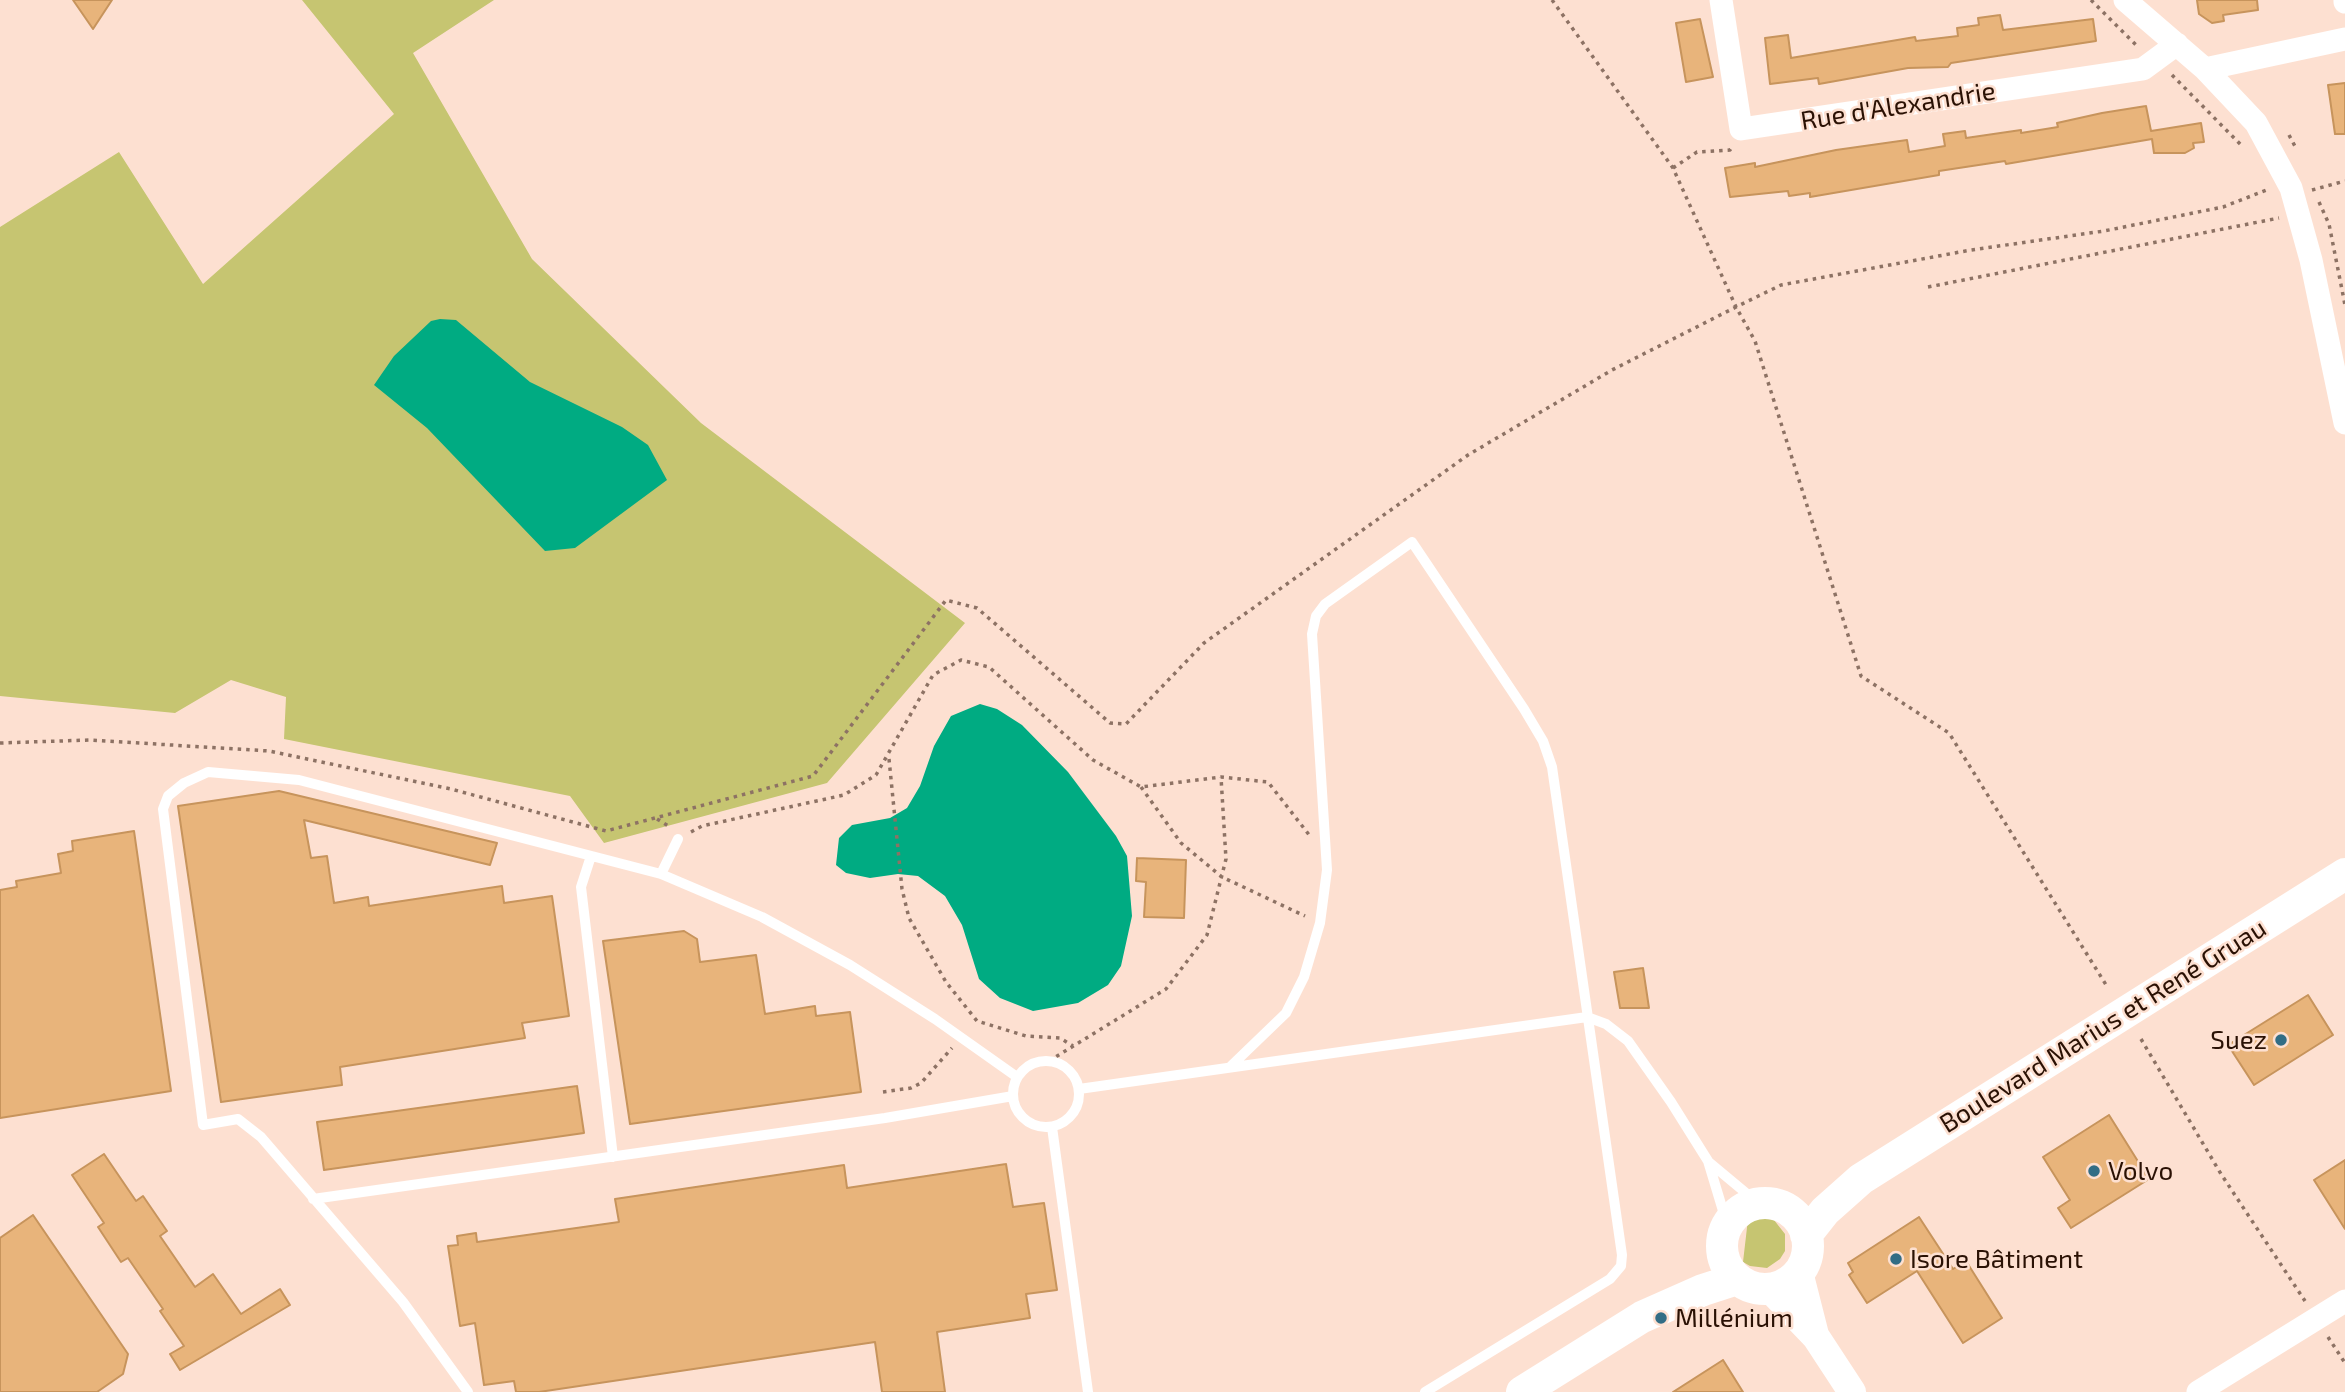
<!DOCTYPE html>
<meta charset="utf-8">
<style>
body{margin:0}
canvas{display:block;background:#fde0d1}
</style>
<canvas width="2345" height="1392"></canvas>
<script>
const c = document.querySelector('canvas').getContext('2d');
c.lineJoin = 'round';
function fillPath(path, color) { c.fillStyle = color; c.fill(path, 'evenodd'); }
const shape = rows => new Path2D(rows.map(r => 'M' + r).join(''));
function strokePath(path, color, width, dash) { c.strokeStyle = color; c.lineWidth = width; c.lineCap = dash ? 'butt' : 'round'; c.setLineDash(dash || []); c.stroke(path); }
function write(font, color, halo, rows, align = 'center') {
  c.font = font + ' "Exo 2",sans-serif'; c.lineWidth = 5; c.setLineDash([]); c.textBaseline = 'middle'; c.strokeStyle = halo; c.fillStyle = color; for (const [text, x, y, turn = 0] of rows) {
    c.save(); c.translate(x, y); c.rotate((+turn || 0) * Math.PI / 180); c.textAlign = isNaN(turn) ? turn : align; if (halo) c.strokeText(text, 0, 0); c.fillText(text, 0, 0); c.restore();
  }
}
const green = shape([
 [302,0,494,0,413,53,532,259,701,423,965,623,827,783,604,843,570,796,284,739,286,697,231,680,175,713,0,696,0,227,119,152,203,284,394,114],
 [1757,1217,1774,1220,1785,1234,1785,1251,1780,1259,1767,1268,1750,1266,1743,1262,1748,1219]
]);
const water = shape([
 [440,319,456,320,530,382,622,427,648,445,667,480,575,548,545,551,427,428,374,385,394,356,431,321],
 [980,704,997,709,1022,725,1068,772,1116,836,1127,856,1132,916,1121,966,1108,985,1078,1003,1033,1011,1000,998,979,979,962,925,945,896,918,876,898,874,870,878,846,873,836,865,839,838,852,825,890,818,907,808,920,786,934,746,951,716]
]);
const building = shape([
 [73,0,112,0,93,29,73,0],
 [2197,0,2257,0,2258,10,2223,15,2224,21,2212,23,2199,14,2197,0],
 [2000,15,2003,30,2093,19,2096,41,1951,63,1948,67,1908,68,1819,84,1818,78,1770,84,1765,38,1788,35,1791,58,1915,37,1916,41,1958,36,1957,28,1979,25,1978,18,2000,15],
 [1700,19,1713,77,1686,82,1676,23,1700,19],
 [2345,83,2345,134,2335,134,2328,85,2345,83],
 [2146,106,2151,131,2201,123,2204,142,2193,143,2194,148,2185,153,2154,153,2152,139,2006,164,2005,161,1939,171,1939,175,1810,197,1810,193,1789,196,1788,191,1730,197,1725,168,1755,163,1755,167,1836,150,1907,140,1909,152,1945,146,1943,134,1965,131,1966,138,2021,130,2021,133,2058,127,2057,123,2102,113,2146,106],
 [279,791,497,843,490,865,304,820,311,858,327,856,334,903,368,897,369,906,502,886,504,903,552,896,569,1016,522,1023,525,1038,340,1067,342,1085,221,1102,178,806,279,791],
 [134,831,171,1091,0,1118,0,890,17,887,16,881,61,873,58,854,73,851,72,841,134,831],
 [1137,858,1186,860,1184,918,1144,917,1146,882,1136,881,1137,858],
 [684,931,697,939,700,962,756,955,765,1014,815,1006,816,1016,850,1012,861,1092,630,1124,603,941,684,931],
 [1643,968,1649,1008,1620,1008,1614,972,1643,968],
 [2308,995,2333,1035,2254,1085,2228,1045,2308,995],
 [577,1086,584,1133,324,1170,317,1122,577,1086],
 [2109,1115,2149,1179,2071,1228,2058,1208,2070,1200,2043,1157,2109,1115],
 [104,1154,136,1201,143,1196,167,1231,160,1236,195,1287,213,1274,241,1314,280,1289,290,1305,180,1370,170,1354,184,1346,160,1311,163,1309,128,1258,121,1262,98,1227,104,1223,72,1175,104,1154],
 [2345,1160,2345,1229,2314,1180,2345,1160],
 [1006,1164,1013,1207,1044,1203,1057,1290,1026,1294,1030,1318,937,1332,945,1392,882,1392,875,1342,539,1392,516,1392,514,1381,484,1385,475,1323,460,1326,448,1246,458,1245,457,1236,476,1233,477,1242,619,1222,615,1199,844,1165,847,1188,1006,1164],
 [33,1215,128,1354,123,1374,97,1392,0,1392,0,1238,33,1215],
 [1919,1217,1953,1269,1966,1261,2002,1318,1963,1343,1917,1271,1867,1303,1849,1275,1853,1272,1848,1263,1919,1217],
 [1723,1360,1743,1392,1673,1392,1723,1360]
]);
const path = shape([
 [1552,0,1673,168,1736,307,1781,285,1971,250,2104,231,2223,207,2269,189],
 [2091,0,2139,48],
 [2172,75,2243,147],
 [2289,135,2297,150],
 [1673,168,1697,152,1730,150,1732,147],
 [2312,190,2345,181],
 [2319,202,2329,224,2345,305],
 [1928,287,2279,218],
 [0,743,90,740,269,751,451,789,606,831,813,776,946,600,977,608,1110,723,1126,724,1204,643,1468,455,1612,370,1736,307,1755,341,1861,676,1949,733,2108,988],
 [889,759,902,889,909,918,946,982,977,1021,1026,1036,1060,1038,1073,1046],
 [1141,787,1181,843,1222,877,1305,916],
 [657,819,670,827],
 [691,832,702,826,844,795,876,775,933,675,961,660,989,667,1093,760,1141,787,1221,777,1268,782,1310,836],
 [2141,1039,2221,1174,2305,1301],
 [1049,1061,1166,989,1207,935,1226,859,1221,777],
 [883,1092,911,1088,921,1083,952,1048],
 [2328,1337,2345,1363]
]);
const service = shape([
 [591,856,581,887,613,1157],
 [661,874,678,839],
 '1013 1094a33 33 0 1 1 66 0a33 33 0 1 1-66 0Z',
 [1231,1066,1286,1013,1304,977,1320,923,1327,870,1312,634,1316,616,1325,604,1412,542,1524,709,1543,741,1552,767,1622,1255,1621,1266,1610,1279,1425,1392],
 [1079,1089,1587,1017,1606,1024,1628,1041,1671,1102,1708,1161,1727,1224],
 [1052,1127,1088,1392],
 [1710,1163,1758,1203],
 [313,1199,885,1118,1013,1096],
 [468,1392,403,1302,261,1137,238,1119,203,1125,163,809,168,796,184,783,208,772,299,780,661,874,762,917,850,965,935,1019,1017,1077]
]);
const minor = shape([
 [1721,0,1741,129,2143,69,2177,44],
 [2125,0,2205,69,2256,123,2291,188,2311,260,2345,423],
 [2345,0,2345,2],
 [2205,69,2345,39],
 [2198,1392,2345,1301]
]);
const tertiary = shape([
 [1799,1272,1815,1335],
 [1770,1289,1816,1337,1852,1392]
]);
const secondary = shape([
 '1722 1246a43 43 0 1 1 86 0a43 43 0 1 1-86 0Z',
 [1806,1235,1825,1211,1861,1179,2345,874],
 [1522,1392,1642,1317,1703,1290,1737,1279]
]);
const markers = [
 [2281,1040,7,"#326d85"],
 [2094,1171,7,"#326d85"],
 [1896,1259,7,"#326d85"],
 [1661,1318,7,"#326d85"]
];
const streetNames = [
 ["Rue d'Alexandrie",1898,106,-9],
 ["Boulevard Marius et René Gruau",2103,1026,-32]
];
const poiNames = [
 ["Suez",2267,1040,"right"],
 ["Volvo",2108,1171],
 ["Isore Bâtiment",1910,1259],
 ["Millénium",1675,1318]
];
fillPath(green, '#c6c571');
fillPath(water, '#00ab82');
fillPath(building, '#e8b47b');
strokePath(building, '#c7945c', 2);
strokePath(path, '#8d7264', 3.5, [3.5, 5]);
strokePath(service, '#fff', 10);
strokePath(minor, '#fff', 23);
strokePath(tertiary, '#fff', 28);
strokePath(secondary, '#fff', 32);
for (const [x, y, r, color] of markers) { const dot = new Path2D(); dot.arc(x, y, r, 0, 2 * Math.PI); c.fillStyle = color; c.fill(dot); strokePath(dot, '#fde0d1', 2.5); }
write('26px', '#2a1104', '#fde0d1', streetNames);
write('26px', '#2a1104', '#fde0d1', poiNames, 'left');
</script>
